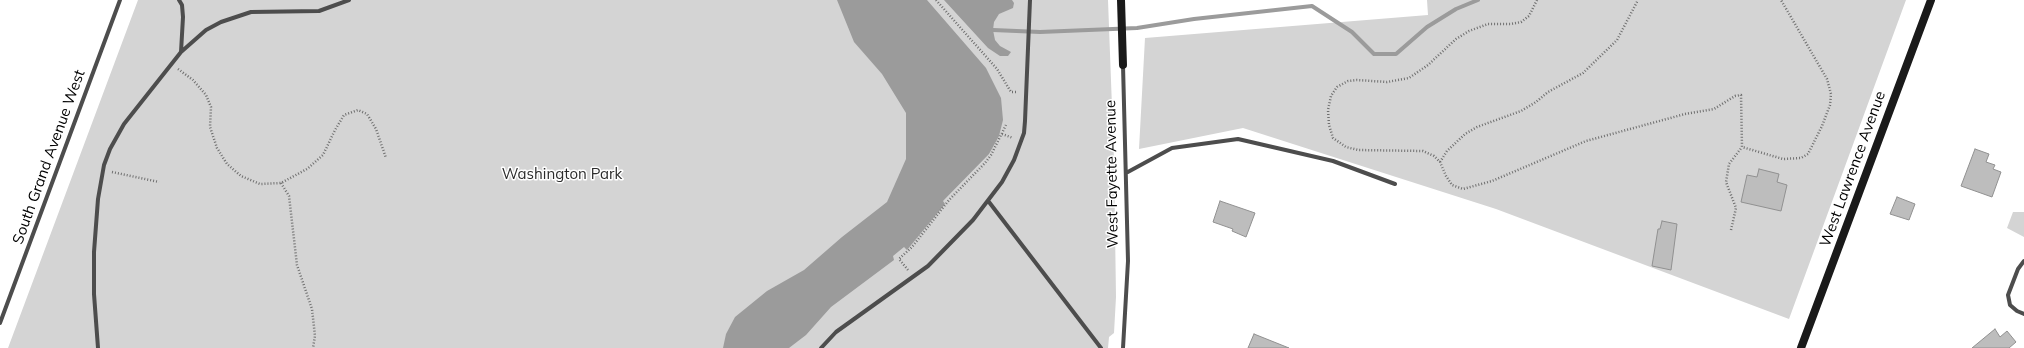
<!DOCTYPE html>
<style>
body{margin:0}
canvas{display:block;background:#fff}
</style>
<canvas width="2024" height="348"></canvas>
<script>
const c = document.querySelector('canvas').getContext('2d');
c.lineJoin = 'round';
function fillPath(path, color) { c.fillStyle = color; c.fill(path, 'evenodd'); }
const shape = rows => new Path2D(rows.map(r => 'M' + r).join(''));
function strokePath(path, color, width, dash) { c.strokeStyle = color; c.lineWidth = width; c.lineCap = dash ? 'butt' : 'round'; c.setLineDash(dash || []); c.stroke(path); }
function write(font, color, halo, rows, align = 'center') {
  c.font = font + ' Mulish,sans-serif'; c.lineWidth = 3; c.setLineDash([]); c.textBaseline = 'middle'; c.strokeStyle = halo; c.fillStyle = color; for (const [text, x, y, turn = 0] of rows) {
    c.save(); c.translate(x, y); c.rotate((+turn || 0) * Math.PI / 180); c.textAlign = isNaN(turn) ? turn : align; if (halo) c.strokeText(text, 0, 0); c.fillText(text, 0, 0); c.restore();
  }
}
const green = shape([
 [138,0,1108,0,1114,161,1116,297,1114,333,1109,337,1108,348,8,348],
 [1427,0,1906,0,1789,319,1496,209,1243,128,1139,149,1145,38,1428,15],
 [2013,212,2024,212,2024,237,2007,228]
]);
const water = shape([
 [837,0,927,0,986,68,1001,98,1003,120,999,136,989,154,943,201,945,204,907,250,904,247,893,256,894,260,831,307,806,335,789,348,723,348,726,334,735,317,767,291,804,270,842,237,887,202,906,159,906,113,882,74,854,42],
 [944,0,1012,0,1014,3,1013,8,999,14,994,22,993,30,995,40,1000,46,1011,52,1008,56,1000,56,988,48]
]);
const stream = shape([
 [993,30,1040,32,1137,28,1194,19,1312,6,1352,32,1374,54,1396,54,1427,27,1456,9,1478,0]
]);
const building = shape([
 [1975,149,1989,154,1986,162,1995,165,1993,169,2001,172,1992,197,1961,186,1975,149],
 [1759,169,1779,174,1777,182,1787,185,1781,211,1741,202,1747,175,1757,177,1759,169],
 [1897,197,1915,204,1909,220,1890,214,1897,197],
 [1220,201,1255,213,1246,237,1232,231,1233,229,1213,222,1220,201],
 [1662,221,1677,224,1671,270,1652,266,1658,229,1660,229,1662,221],
 [1995,329,2000,337,2007,331,2016,342,2009,348,1972,348,1995,329],
 [1254,334,1289,348,1248,348,1254,334]
]);
const path = shape([
 [936,0,997,69,1011,92,1017,92],
 [1537,0,1529,16,1521,22,1511,24,1488,24,1469,31,1456,39,1428,65,1409,78,1387,82,1357,80,1348,81,1337,87,1331,96,1328,110,1329,125,1333,138,1346,147,1358,150,1423,151,1434,156,1440,162,1446,176,1452,185,1463,189,1492,181,1586,141,1685,114,1714,109,1735,96,1741,95,1742,147,1783,159,1801,158,1808,154,1822,126,1830,105,1831,94,1827,79,1781,0],
 [178,69,193,80,206,95,211,107,210,127,217,148,227,164,241,176,260,184,281,183,307,169,323,155,335,130,344,115,358,110,367,114,376,129,386,158],
 [1002,134,1013,138],
 [1440,162,1447,151,1465,134,1477,127,1521,111,1536,102,1548,92,1583,73,1617,40,1638,0],
 [112,172,159,182],
 [281,183,289,196,297,265,312,309,315,336,313,348],
 [1731,230,1736,208,1726,182,1729,164,1742,147],
 [908,270,899,259,912,247,949,200,985,163,991,155,1006,125]
]);
const street = shape([
 [179,0,182,5,183,17,181,52],
 [1126,173,1172,148,1238,139,1333,161,1395,184],
 [989,202,1101,348],
 [2024,261,2018,269,2008,295,2010,305,2017,311,2024,314],
 [0,323,120,0],
 [98,348,94,294,94,252,98,199,104,165,110,149,124,124,181,52,206,30,221,22,251,12,319,11,349,0],
 [821,348,836,332,928,266,973,220,1002,182,1014,160,1024,133,1025,121,1030,0],
 [1123,348,1128,261,1123,65]
]);
const secondary = shape([
 [1121,0,1123,65],
 [1801,348,1931,0]
]);
const streetNames = [
 ["South Grand Avenue West",49,157,-70],
 ["West Lawrence Avenue",1853,169,-70],
 ["West Fayette Avenue",1112,174,-91]
];
const parkNames = [
 ["Washington Park",562,174]
];
fillPath(green, '#d4d4d4');
fillPath(water, '#9b9b9b');
strokePath(stream, '#9b9b9b', 4);
fillPath(building, '#bdbdbd');
strokePath(building, '#919191', 1);
strokePath(path, '#6f6f6f', 2.5, [1, 2]);
strokePath(street, '#4d4d4d', 4);
strokePath(secondary, '#1a1a1a', 8);
write('15px', '#000', '#fff', streetNames);
write('15px', '#2b2b2b', '#fff', parkNames);
</script>
